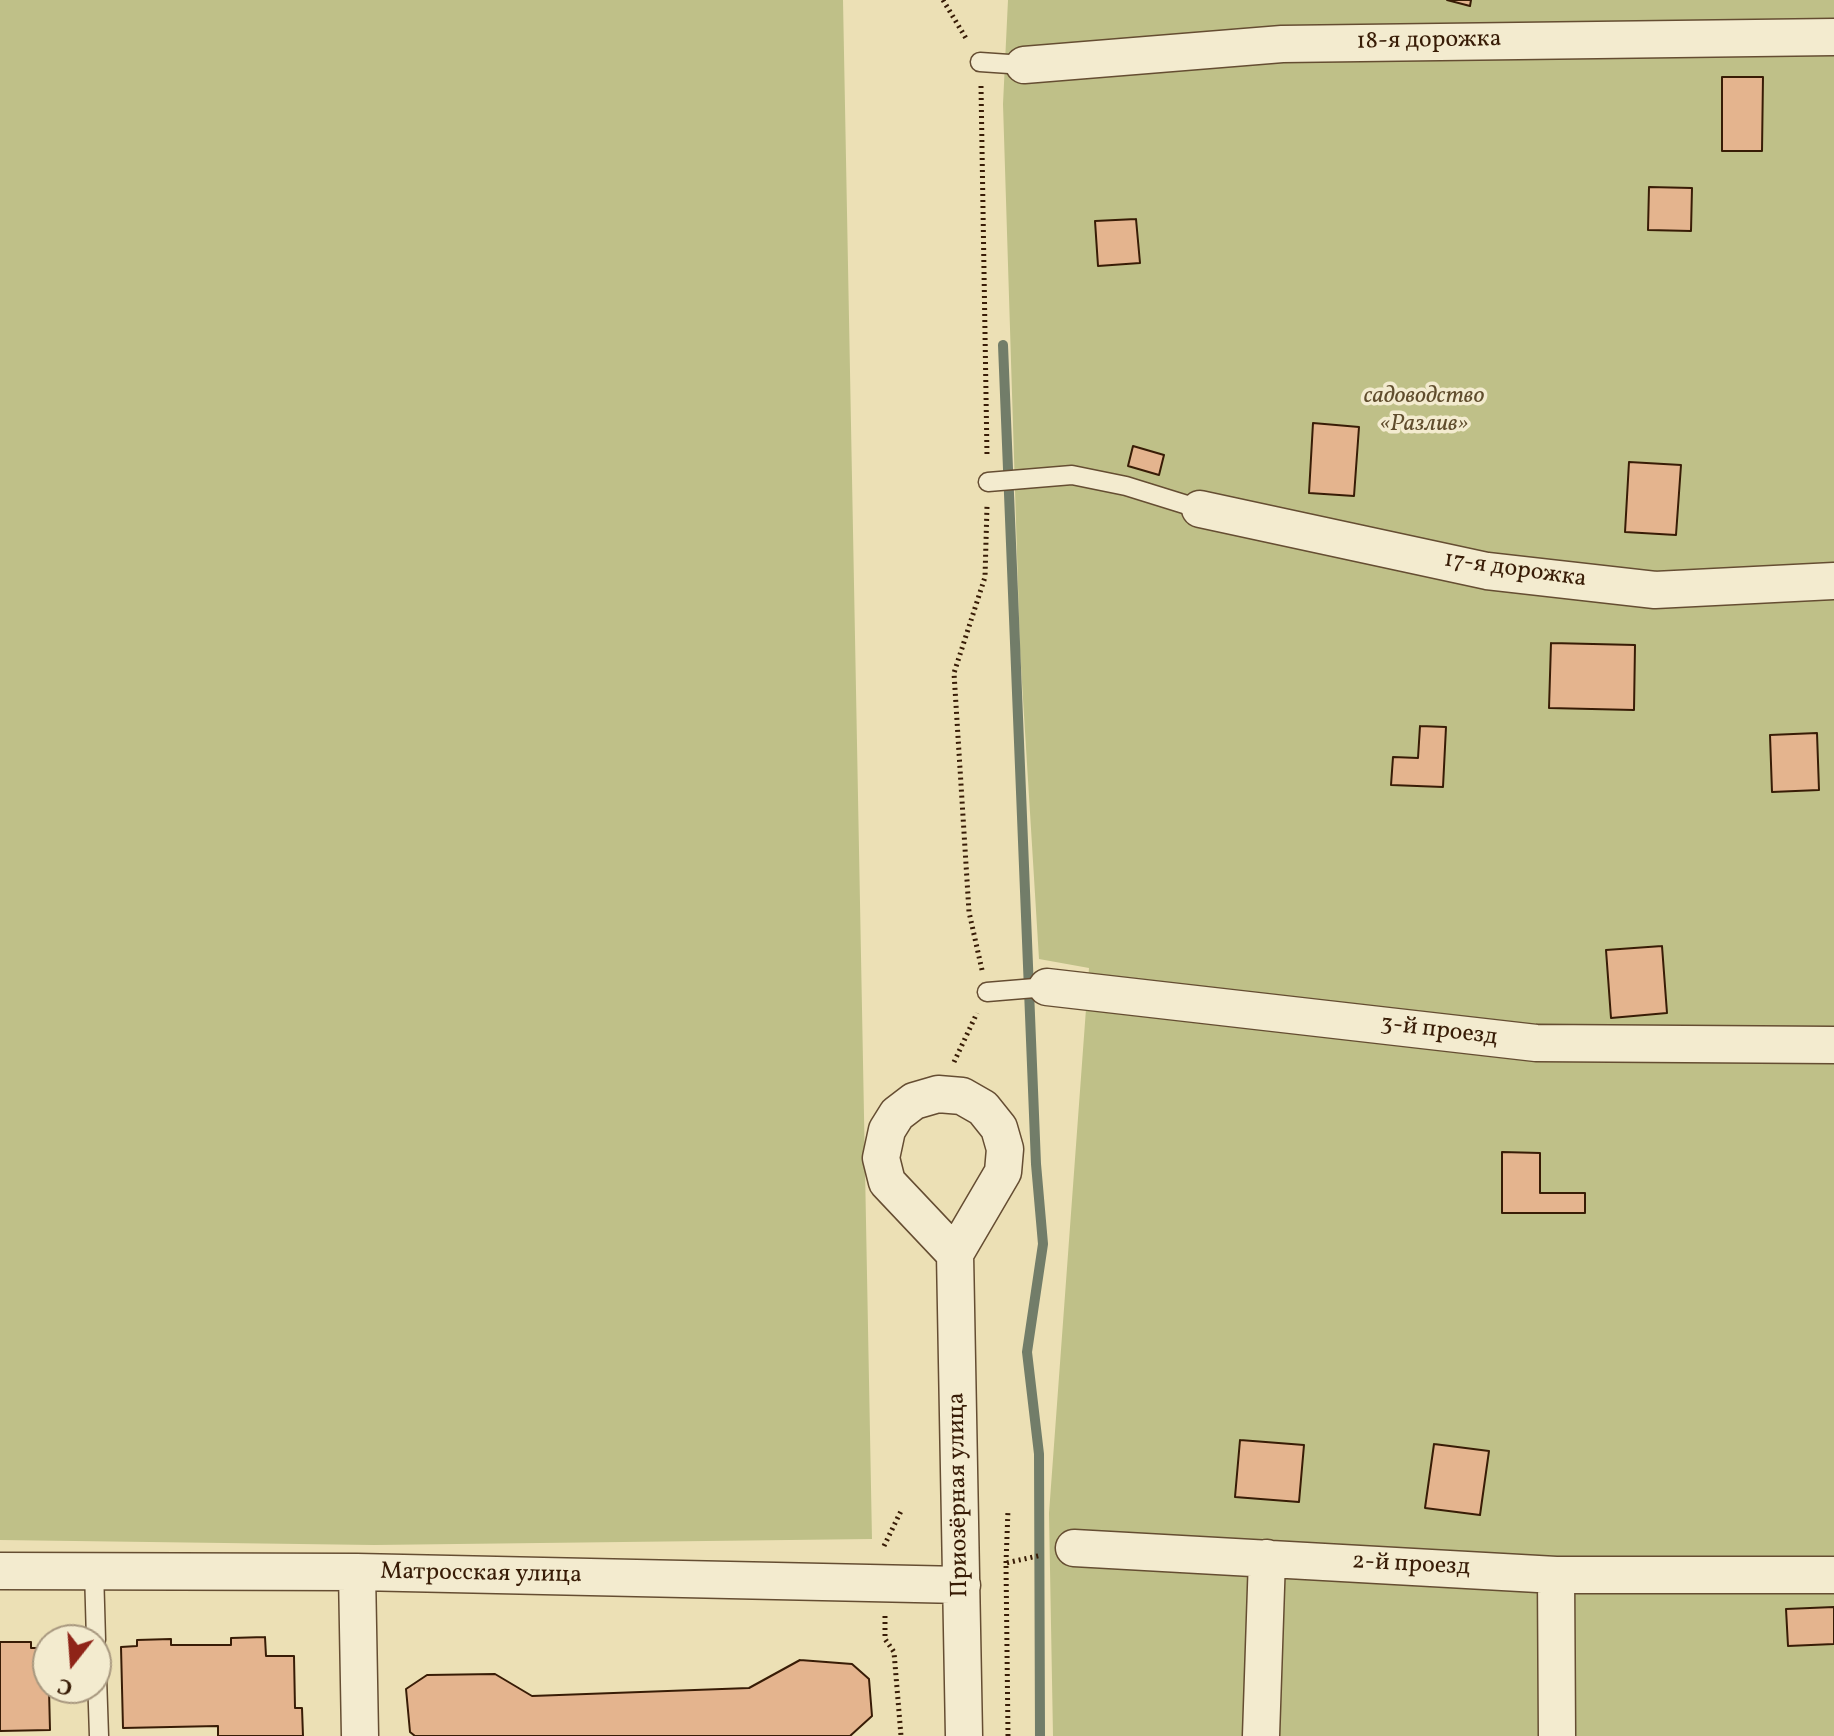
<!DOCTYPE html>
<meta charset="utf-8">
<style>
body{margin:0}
#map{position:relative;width:1834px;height:1736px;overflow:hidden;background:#ece0b5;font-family:Vollkorn,serif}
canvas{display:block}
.north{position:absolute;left:32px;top:1624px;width:80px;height:80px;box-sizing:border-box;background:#f3ebcf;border:2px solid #a8987f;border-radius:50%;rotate:197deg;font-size:22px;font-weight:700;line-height:32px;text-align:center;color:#381c06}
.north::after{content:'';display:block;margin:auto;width:28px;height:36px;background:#8f2418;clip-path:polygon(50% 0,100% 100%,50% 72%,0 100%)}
</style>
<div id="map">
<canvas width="1834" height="1736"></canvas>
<div class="north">С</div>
</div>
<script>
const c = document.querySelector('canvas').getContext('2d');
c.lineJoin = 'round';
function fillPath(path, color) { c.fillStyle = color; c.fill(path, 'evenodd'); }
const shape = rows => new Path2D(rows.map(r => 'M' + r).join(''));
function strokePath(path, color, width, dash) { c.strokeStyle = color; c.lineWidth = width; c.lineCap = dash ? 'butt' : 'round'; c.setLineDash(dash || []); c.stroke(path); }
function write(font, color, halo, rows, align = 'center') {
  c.font = font + ' Vollkorn,serif'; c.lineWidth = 7; c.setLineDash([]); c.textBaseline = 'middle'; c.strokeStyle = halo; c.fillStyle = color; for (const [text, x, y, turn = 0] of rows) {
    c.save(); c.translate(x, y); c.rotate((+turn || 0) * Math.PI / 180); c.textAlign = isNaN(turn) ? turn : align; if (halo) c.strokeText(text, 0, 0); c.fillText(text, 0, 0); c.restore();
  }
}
const green = shape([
 [0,0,843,0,872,1539,374,1545,0,1540],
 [1008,0,1834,0,1834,1736,1053,1736,1049,1513,1089,968,1039,959,1020,650,1003,104]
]);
const stream = shape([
 [1003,345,1036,1164,1043,1244,1027,1352,1039,1454,1040,1736]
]);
const building = shape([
 [1447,0,1471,0,1470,6,1447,0],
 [1722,77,1763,77,1762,151,1722,151,1722,77],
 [1649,187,1692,188,1691,231,1648,230,1649,187],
 [1136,219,1140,263,1098,266,1095,221,1136,219],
 [1313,423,1359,427,1354,496,1309,493,1313,423],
 [1133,446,1164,455,1159,475,1128,466,1133,446],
 [1629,462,1681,465,1676,535,1625,532,1629,462],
 [1551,643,1635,645,1634,710,1549,708,1551,643],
 [1420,726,1446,727,1443,787,1391,785,1393,757,1418,758,1420,726],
 [1817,733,1819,790,1772,792,1770,735,1817,733],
 [1662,946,1667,1013,1611,1018,1606,950,1662,946],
 [1502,1152,1540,1153,1540,1193,1585,1193,1585,1213,1502,1213,1502,1152],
 [1240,1440,1304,1445,1299,1502,1235,1497,1240,1440],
 [1434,1444,1489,1451,1480,1515,1425,1508,1434,1444],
 [1834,1607,1834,1644,1788,1646,1786,1609,1834,1607],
 [265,1637,266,1656,294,1656,295,1708,302,1708,303,1736,218,1736,218,1726,123,1728,121,1647,137,1646,137,1640,171,1639,171,1645,231,1645,231,1638,265,1637],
 [0,1642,31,1642,31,1648,48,1648,50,1730,0,1731,0,1642],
 [800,1660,852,1664,869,1679,872,1716,850,1736,415,1736,410,1732,406,1689,427,1675,495,1674,532,1696,749,1688,800,1660]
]);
const path = shape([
 [943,0,967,40],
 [981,86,987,456],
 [982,970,969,912,954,673,985,577,987,506],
 [954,1062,977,1013],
 [884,1546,901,1511],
 [1006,1563,1008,1510],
 [885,1616,885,1639,894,1652,901,1736],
 [1008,1736,1006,1563,1042,1555]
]);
const service = shape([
 [980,62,1024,65],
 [988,482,1072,475,1126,486,1200,509],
 [987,992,1047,987],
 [94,1570,96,1640],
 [96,1647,99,1736]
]);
const minor = shape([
 [1024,65,1282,44,1834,37],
 [1200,509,1487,571,1655,590,1834,581],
 [1047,987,1536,1043,1834,1045],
 [955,1254,887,1182,881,1158,887,1130,897,1114,914,1101,938,1094,962,1096,983,1108,999,1128,1005,1149,1003,1172,955,1254,964,1736],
 [1074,1548,1556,1575,1834,1575],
 [0,1571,357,1572,962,1585],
 [357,1572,360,1736],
 [1556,1575,1557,1736],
 [1261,1736,1267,1558]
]);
const streetNames = [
 ["18-я дорожка",1429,42,-1],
 ["17-я дорожка",1515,571,8],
 ["3-й проезд",1439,1032,7],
 ["Приозёрная улица",960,1495,-91],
 ["2-й проезд",1411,1566,3],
 ["Матросская улица",481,1575,1]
];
const parkNames = [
 ["садоводство",1424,398],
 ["«Разлив»",1424,426]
];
fillPath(green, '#bfc088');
strokePath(stream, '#727d69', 10);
fillPath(building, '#e4b48e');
strokePath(building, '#381c06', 2);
strokePath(service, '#654d32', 21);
strokePath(minor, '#654d32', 39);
strokePath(path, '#381c06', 5, [2, 4]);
strokePath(service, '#f3ebcf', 18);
strokePath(minor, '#f3ebcf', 36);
write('24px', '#381c06', '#f3ebcf', streetNames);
write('italic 24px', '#604d2d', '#f3ebcf', parkNames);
</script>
